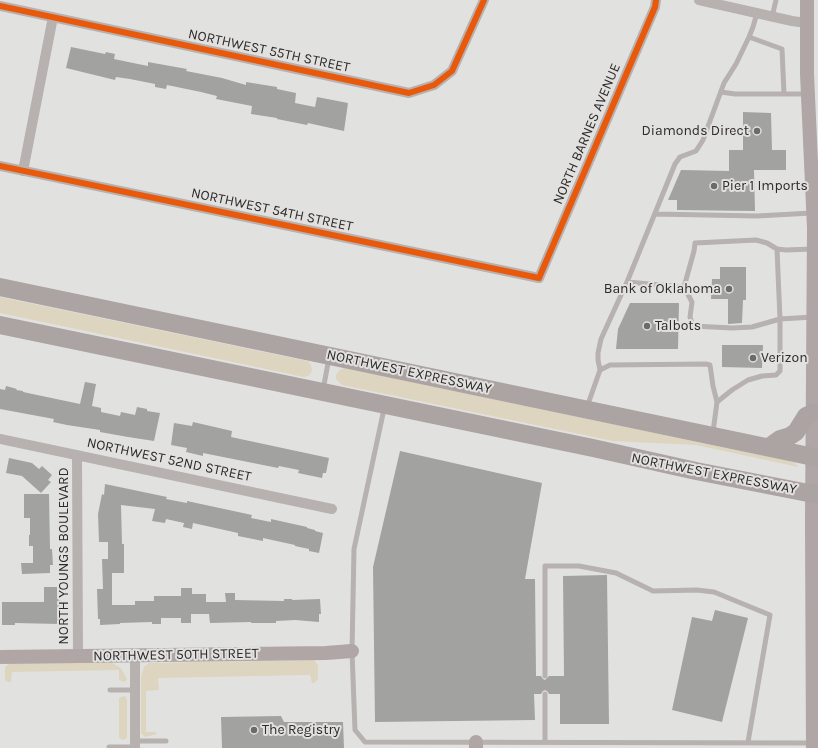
<!DOCTYPE html>
<style>
body{margin:0}
canvas{display:block;background:#e1e1e0}
</style>
<canvas width="818" height="748"></canvas>
<script>
const c = document.querySelector('canvas').getContext('2d');
c.lineJoin = 'round';
function fillPath(path, color) { c.fillStyle = color; c.fill(path, 'evenodd'); }
const shape = rows => new Path2D(rows.map(r => 'M' + r).join(''));
function strokePath(path, color, width, dash) { c.strokeStyle = color; c.lineWidth = width; c.lineCap = dash ? 'butt' : 'round'; c.setLineDash(dash || []); c.stroke(path); }
function write(font, color, halo, rows, align = 'center') {
  c.font = font + ' Karla,sans-serif'; c.lineWidth = 4; c.setLineDash([]); c.textBaseline = 'middle'; c.strokeStyle = halo; c.fillStyle = color; for (const [text, x, y, turn = 0] of rows) {
    c.save(); c.translate(x, y); c.rotate((+turn || 0) * Math.PI / 180); c.textAlign = isNaN(turn) ? turn : align; if (halo) c.strokeText(text, 0, 0); c.fillText(text, 0, 0); c.restore();
  }
}
const green = shape([
 [0,297,307,361,310,363,312,369,311,373,308,376,304,377,0,313],
 [344,368,789,461,795,463,798,467,696,445,613,441,342,385,336,379,336,375,340,370],
 [314,660,318,665,318,679,314,683,312,683,310,675,158,678,159,690,146,691,146,732,155,732,157,734,145,737,141,733,141,677,144,667,149,663],
 [110,662,121,668,127,679,125,682,119,680,119,670,12,672,11,682,8,682,5,680,5,668,6,666,10,663],
 [125,696,127,699,127,738,123,740,119,738,119,698,121,697]
]);
const building = shape([
 [71,47,105,54,106,52,115,54,114,59,138,64,148,66,148,62,187,69,186,71,222,78,246,85,246,82,277,87,277,89,296,93,295,103,315,107,317,97,348,103,344,131,308,123,307,125,277,119,277,118,251,114,252,106,216,99,217,96,201,92,167,85,166,89,155,87,155,84,130,79,116,77,115,80,66,68],
 [743,112,771,113,772,150,786,150,786,170,754,170,755,211,677,210,677,200,668,200,681,170,729,171,729,150,743,150],
 [720,267,746,267,746,300,743,300,742,323,728,324,728,299,711,299,712,279,720,279],
 [630,303,679,303,678,349,616,349,618,329],
 [722,345,763,345,762,368,722,367],
 [85,382,96,384,92,406,101,408,101,412,120,416,121,412,135,415,137,407,147,409,147,411,160,413,154,441,128,437,100,432,100,430,67,425,53,422,54,419,0,409,0,389,5,390,6,386,17,389,16,390,23,391,23,392,80,404],
 [193,422,232,431,231,437,329,458,326,473,323,473,322,478,298,473,299,470,279,466,278,468,203,453,203,456,186,452,187,448,171,445,174,423,192,426],
 [400,451,542,483,525,579,535,579,536,676,541,676,543,679,545,680,549,676,564,676,563,576,607,575,609,724,560,724,560,694,549,694,548,692,545,690,543,691,541,694,534,694,535,720,375,722,373,567],
 [9,458,32,463,39,469,42,466,52,475,48,480,51,482,41,493,22,476,6,473],
 [105,484,167,497,166,499,187,503,187,501,252,515,251,518,271,522,271,519,307,527,307,528,315,530,315,531,323,533,319,553,309,551,309,549,295,546,295,545,263,538,263,541,238,536,238,533,193,523,192,529,183,527,184,523,166,519,165,523,152,521,155,509,121,505,122,544,124,544,124,573,112,573,112,605,135,605,135,601,154,601,154,596,181,596,181,588,192,588,192,594,206,594,206,602,226,602,225,593,235,593,235,600,284,601,284,599,292,599,292,600,320,599,321,614,319,614,319,622,295,620,276,621,276,623,251,623,251,622,210,623,209,614,191,614,191,623,181,623,181,618,161,618,161,624,152,624,152,622,120,623,120,624,100,625,100,619,98,619,97,589,103,589,102,559,108,559,108,542,99,542,98,514,102,494,104,495],
 [24,494,49,494,50,549,52,549,53,565,50,565,50,573,22,574,21,563,33,563,33,546,29,546,29,535,30,535,30,518,24,518],
 [44,587,57,587,57,597,59,597,59,600,60,600,59,624,15,623,15,625,2,625,2,602,44,602],
 [715,610,748,618,722,722,672,710,692,617,712,621],
 [281,716,284,722,343,722,344,748,222,748,221,717]
]);
const lane = shape([
 [772,17,776,0],
 [749,37,782,49,784,94],
 [721,92,735,94,808,94],
 [655,214,757,216,812,213],
 [627,282,675,164,680,157,696,151,703,140,724,83,736,64,749,37,753,27,757,13],
 [684,287,692,302,690,317,693,326,732,328,752,327,780,319,777,249],
 [600,370,598,360,598,353,601,339,627,282,684,287,694,251,695,243,756,240,767,243,777,249,786,250,813,249],
 [323,390,329,358],
 [717,402,732,390,748,380,762,376,776,375,780,371,780,319,813,317],
 [587,407,600,370,610,365,706,364,710,365,713,386,717,402,713,432],
 [384,409,354,549,352,651,355,730,365,742,811,743],
 [545,676,545,566,579,566,616,573,653,591,697,590,714,592,770,615,748,742],
 [110,690,135,690],
 [545,694,545,742],
 [135,741,166,741],
 [109,747,135,747]
]);
const street = shape([
 [699,0,792,21,807,23],
 [0,6,409,93,434,85,452,71,484,0],
 [0,166,539,278,655,7,656,0],
 [23,171,53,17],
 [0,439,332,509],
 [77,455,78,656],
 [135,656,135,748]
]);
const secondary = shape([
 [807,0,807,74,814,228,812,522,813,748],
 [0,657,326,653,352,651],
 [476,748,476,742]
]);
const highway = shape([
 [0,287,818,458],
 [0,325,593,448,696,471,818,495],
 [769,447,780,439,790,436,796,432,806,416,813,413]
]);
const cycleway = shape([
 [0,6,409,93,434,85,452,71,484,0],
 [0,166,539,278,655,7,656,0]
]);
const markers = [
 [757,131,4,"#6b6b69"],
 [714,186,4,"#6b6b69"],
 [729,289,4,"#6b6b69"],
 [647,326,4,"#6b6b69"],
 [753,358,4,"#6b6b69"],
 [254,730,4,"#6b6b69"]
];
const streetNames = [
 ["NORTHWEST 55TH STREET",269,51,12],
 ["NORTH BARNES AVENUE",587,134,-67],
 ["NORTHWEST 54TH STREET",272,210,12],
 ["NORTHWEST EXPRESSWAY",409,372,12],
 ["NORTHWEST 52ND STREET",169,460,12],
 ["NORTHWEST EXPRESSWAY",714,474,11],
 ["NORTH YOUNGS BOULEVARD",64,556,-90],
 ["NORTHWEST 50TH STREET",176,655,-1]
];
const poiNames = [
 ["Diamonds Direct",749,131,"right"],
 ["Pier 1 Imports",722,186],
 ["Bank of Oklahoma",721,289,"right"],
 ["Talbots",655,326],
 ["Verizon",761,358],
 ["The Registry",262,730]
];
fillPath(green, '#ddd5c0');
fillPath(building, '#a2a2a1');
strokePath(lane, '#b7b1af', 5);
strokePath(street, '#b7b1af', 10);
strokePath(secondary, '#afa6a5', 14);
strokePath(highway, '#aca4a3', 18);
strokePath(cycleway, '#e8590c', 6);
for (const [x, y, r, color] of markers) { const dot = new Path2D(); dot.arc(x, y, r, 0, 2 * Math.PI); c.fillStyle = color; c.fill(dot); strokePath(dot, '#e2e1df', 1.5); }
write('14px', '#2b2b29', '#e2e1df', streetNames);
write('14px', '#2b2b29', '#e2e1df', poiNames, 'left');
</script>
